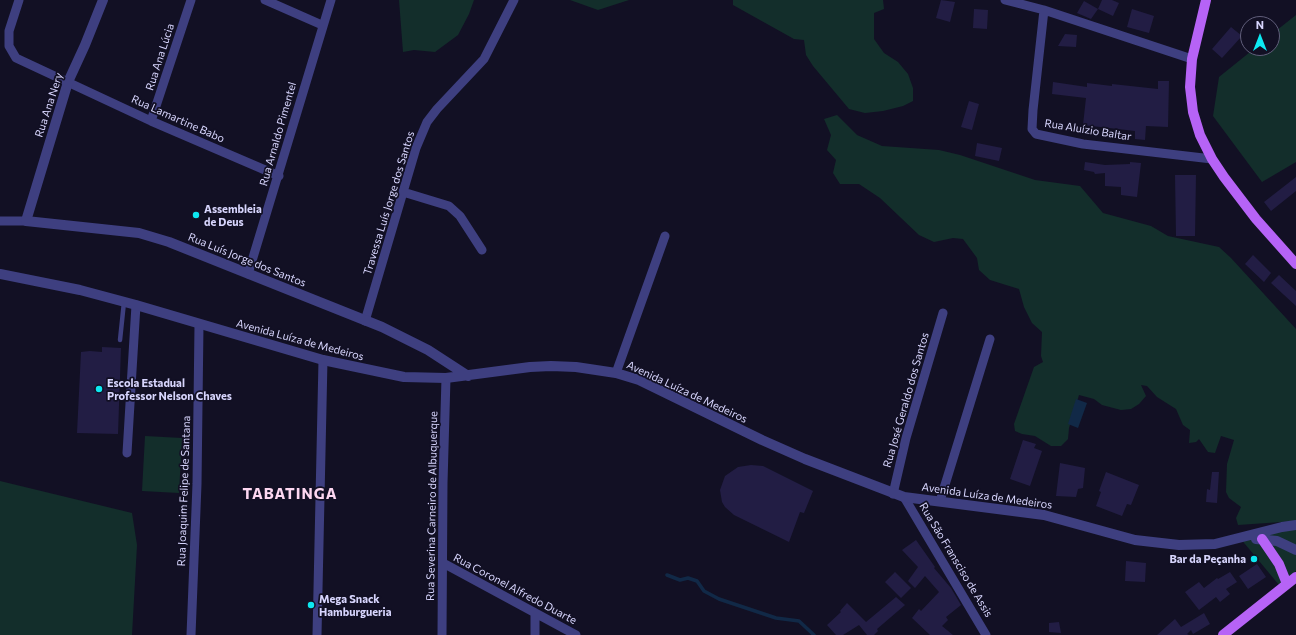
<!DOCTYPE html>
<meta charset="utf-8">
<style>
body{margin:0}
#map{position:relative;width:1296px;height:635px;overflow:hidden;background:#121024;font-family:Commissioner,sans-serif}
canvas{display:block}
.north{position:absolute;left:1240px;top:16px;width:40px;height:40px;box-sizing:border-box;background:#121024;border:1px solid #615f7b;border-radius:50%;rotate:0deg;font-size:11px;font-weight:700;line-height:16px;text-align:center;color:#d7d5fd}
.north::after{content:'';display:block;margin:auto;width:14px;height:18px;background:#0de8f1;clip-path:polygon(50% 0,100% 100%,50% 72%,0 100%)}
</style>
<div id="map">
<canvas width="1296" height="635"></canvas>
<div class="north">N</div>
</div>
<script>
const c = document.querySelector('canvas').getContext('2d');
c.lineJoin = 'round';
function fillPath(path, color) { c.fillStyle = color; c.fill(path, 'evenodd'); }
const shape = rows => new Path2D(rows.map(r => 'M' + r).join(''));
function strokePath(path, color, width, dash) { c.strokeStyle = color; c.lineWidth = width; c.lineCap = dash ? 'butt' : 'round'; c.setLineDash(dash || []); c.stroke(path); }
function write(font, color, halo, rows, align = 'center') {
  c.font = font + ' Commissioner,sans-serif'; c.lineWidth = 3.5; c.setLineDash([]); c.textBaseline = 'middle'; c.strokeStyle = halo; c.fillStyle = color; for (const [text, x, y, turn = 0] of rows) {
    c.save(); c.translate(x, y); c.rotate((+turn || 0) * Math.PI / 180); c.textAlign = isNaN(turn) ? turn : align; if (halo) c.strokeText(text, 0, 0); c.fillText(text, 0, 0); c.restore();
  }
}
const green = shape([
 [399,0,474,0,469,14,458,35,435,52,414,50,403,52],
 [570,0,629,0,598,10],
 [733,0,883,0,884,9,874,13,874,39,884,53,898,62,908,74,913,88,913,101,903,106,883,111,865,113,849,109,813,66,806,55,804,40,794,39,733,5],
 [1296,15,1296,162,1262,182,1213,116,1219,77,1255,48,1272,48,1272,34],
 [837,115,857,135,882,146,939,150,960,155,1035,180,1080,186,1103,213,1151,226,1168,236,1219,247,1231,258,1296,329,1296,521,1238,525,1236,518,1241,507,1229,498,1226,492,1227,464,1234,440,1221,436,1215,453,1208,452,1199,439,1196,442,1189,443,1190,430,1183,425,1176,409,1157,397,1147,386,1141,385,1146,396,1139,404,1131,409,1121,410,1102,405,1094,399,1079,395,1069,428,1068,439,1061,446,1051,446,1035,436,1022,434,1015,431,1014,424,1034,367,1043,362,1041,356,1042,332,1032,323,1024,307,1019,289,990,280,979,270,977,258,963,239,953,238,934,242,919,235,880,198,859,184,840,184,833,173,836,160,827,150,831,135,824,119],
 [145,436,182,438,179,493,142,491],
 [0,481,132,513,137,545,132,635,0,635],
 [1296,525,1296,571,1279,585,1240,538]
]);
const water = shape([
 [1076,399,1087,403,1078,428,1068,424]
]);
const stream = shape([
 [667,575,680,580,688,578,697,581,704,591,719,599,776,618,799,621,814,635]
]);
const building = shape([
 [941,0,955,2,950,22,936,18],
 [1102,0,1112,0,1119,3,1113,16,1098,9],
 [1084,1,1098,9,1091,19,1077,13],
 [974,9,988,10,987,29,973,28],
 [1132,9,1154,16,1149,33,1127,27],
 [1231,27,1242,36,1222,58,1212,49],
 [1065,34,1077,35,1076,47,1058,46],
 [1158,81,1169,81,1168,127,1146,126,1145,140,1135,139,1135,131,1083,125,1086,98,1052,94,1053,82,1087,87,1087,83,1112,86,1112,84,1158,89],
 [969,101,979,104,972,130,961,127],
 [977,143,1002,148,999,161,975,156],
 [1085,162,1105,165,1130,164,1130,162,1141,163,1137,197,1121,195,1121,187,1105,186,1105,173,1095,174,1094,172,1084,170],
 [1175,175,1196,175,1195,236,1176,236],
 [1296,177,1296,191,1271,211,1264,202],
 [1253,255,1271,273,1264,282,1245,264],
 [1279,275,1296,291,1296,306,1271,283],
 [102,347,121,348,118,434,77,433,81,352,90,351,102,352],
 [1023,440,1036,444,1034,448,1042,451,1030,486,1010,479],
 [1060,463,1085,468,1083,488,1078,489,1076,497,1056,496],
 [751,465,763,466,813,491,804,513,800,512,789,542,734,515,725,507,722,502,720,490,725,476,738,467],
 [1106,472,1139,485,1131,505,1127,504,1122,516,1096,506,1101,492,1099,491],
 [1212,472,1219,472,1217,503,1206,502,1207,489,1210,490],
 [916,540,935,567,934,568,951,588,961,605,946,617,948,620,942,626,953,635,930,635,912,618,919,609,921,611,939,592,925,576,915,588,908,581,918,567,902,550],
 [1126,561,1146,563,1145,582,1125,581],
 [1257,564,1266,577,1248,589,1239,576],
 [895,572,911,588,901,598,885,582],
 [1230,572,1237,582,1226,589,1230,594,1220,602,1216,597,1199,610,1185,592,1199,582,1204,588,1217,578,1218,579],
 [896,597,905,605,877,629,878,631,874,635,867,635,859,625,843,635,836,635,827,625,841,612,840,611,847,603,866,622],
 [1204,613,1210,624,1193,634,1191,630,1187,634,1189,635,1157,635,1175,619,1181,627],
 [1059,622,1061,633,1049,632,1049,623]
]);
const service = shape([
 [120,340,124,302]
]);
const minor = shape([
 [19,0,9,31,9,46,16,58,151,121,279,176],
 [265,0,322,25],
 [1005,0,1044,10,1192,59],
 [1044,10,1033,110,1032,129,1036,134,1083,144,1212,159],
 [151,121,191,0],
 [403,192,449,206,460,216,482,250],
 [0,221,26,221],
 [248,274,331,0],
 [365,321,416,148,427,122,437,109,484,59,514,0],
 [616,373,665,236],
 [127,453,136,305],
 [893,494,906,438,943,313],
 [904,497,986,635],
 [940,501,990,339],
 [443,563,576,635],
 [191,635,197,484,199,325],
 [317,635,323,360],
 [442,635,443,483,446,378],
 [535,635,535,613]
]);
const tertiary = shape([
 [103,0,85,45,68,82,26,221,139,233,169,242,382,327,428,350,468,376],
 [0,274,80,290,136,305,323,360,404,377,446,378,530,367,551,366,576,367,616,373,639,380,762,440,805,459,904,497,1044,515,1135,540,1179,545,1215,544,1282,527,1296,525],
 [1256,539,1277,541,1296,550]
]);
const primary = shape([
 [1206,0,1192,59,1190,87,1193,112,1200,135,1212,159,1224,177,1256,219,1296,264],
 [1262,539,1279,564,1287,584],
 [1223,635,1296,577]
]);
const markers = [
 [196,215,4,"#0de8f1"],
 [99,389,4,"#0de8f1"],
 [1254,559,4,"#0de8f1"],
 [311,605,4,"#0de8f1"]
];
const streetNames = [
 ["Rua Ana Lúcia",160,57,-72],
 ["Rua Ana Nery",49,105,-72],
 ["Rua Lamartine Babo",178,119,24],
 ["Rua Aluízio Baltar",1088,130,9],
 ["Rua Arnaldo Pimentel",278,134,-74],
 ["Travessa Luís Jorge dos Santos",389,203,-73],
 ["Rua Luís Jorge dos Santos",247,260,22],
 ["Avenida Luíza de Medeiros",300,340,15],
 ["Avenida Luíza de Medeiros",687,392,25],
 ["Rua José Geraldo dos Santos",906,400,-74],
 ["Rua Joaquim Felipe de Santana",184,491,-88],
 ["Avenida Luíza de Medeiros",987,496,8],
 ["Rua Severina Carneiro de Albuquerque",432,506,-89],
 ["Rua São Fransciso de Assis",956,560,59],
 ["Rua Coronel Alfredo Duarte",515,589,28]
];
const poiNames = [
 ["Assembleia",204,209],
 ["de Deus",204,222],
 ["Escola Estadual",107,383],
 ["Professor Nelson Chaves",107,396],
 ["Bar da Peçanha",1246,559,"right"],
 ["Mega Snack",319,599],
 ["Hamburgueria",319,612]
];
const districtNames = [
 ["TABATINGA",290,494]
];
fillPath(green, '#132e2b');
fillPath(water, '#112947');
strokePath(stream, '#112947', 3.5);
fillPath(building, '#221d44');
strokePath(service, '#3e3f80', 4.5);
strokePath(minor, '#3e3f80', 9);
strokePath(tertiary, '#3e3f80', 10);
strokePath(primary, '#b663f6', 10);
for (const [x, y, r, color] of markers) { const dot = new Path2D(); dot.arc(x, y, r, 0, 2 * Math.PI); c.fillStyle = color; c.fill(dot); strokePath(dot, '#121024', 1.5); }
write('11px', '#d7d5fd', '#121024', streetNames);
write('bold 11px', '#d7d5fd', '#121024', poiNames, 'left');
c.letterSpacing = '1px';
write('bold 15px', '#fdd7f1', '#121024', districtNames);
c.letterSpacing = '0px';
</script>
